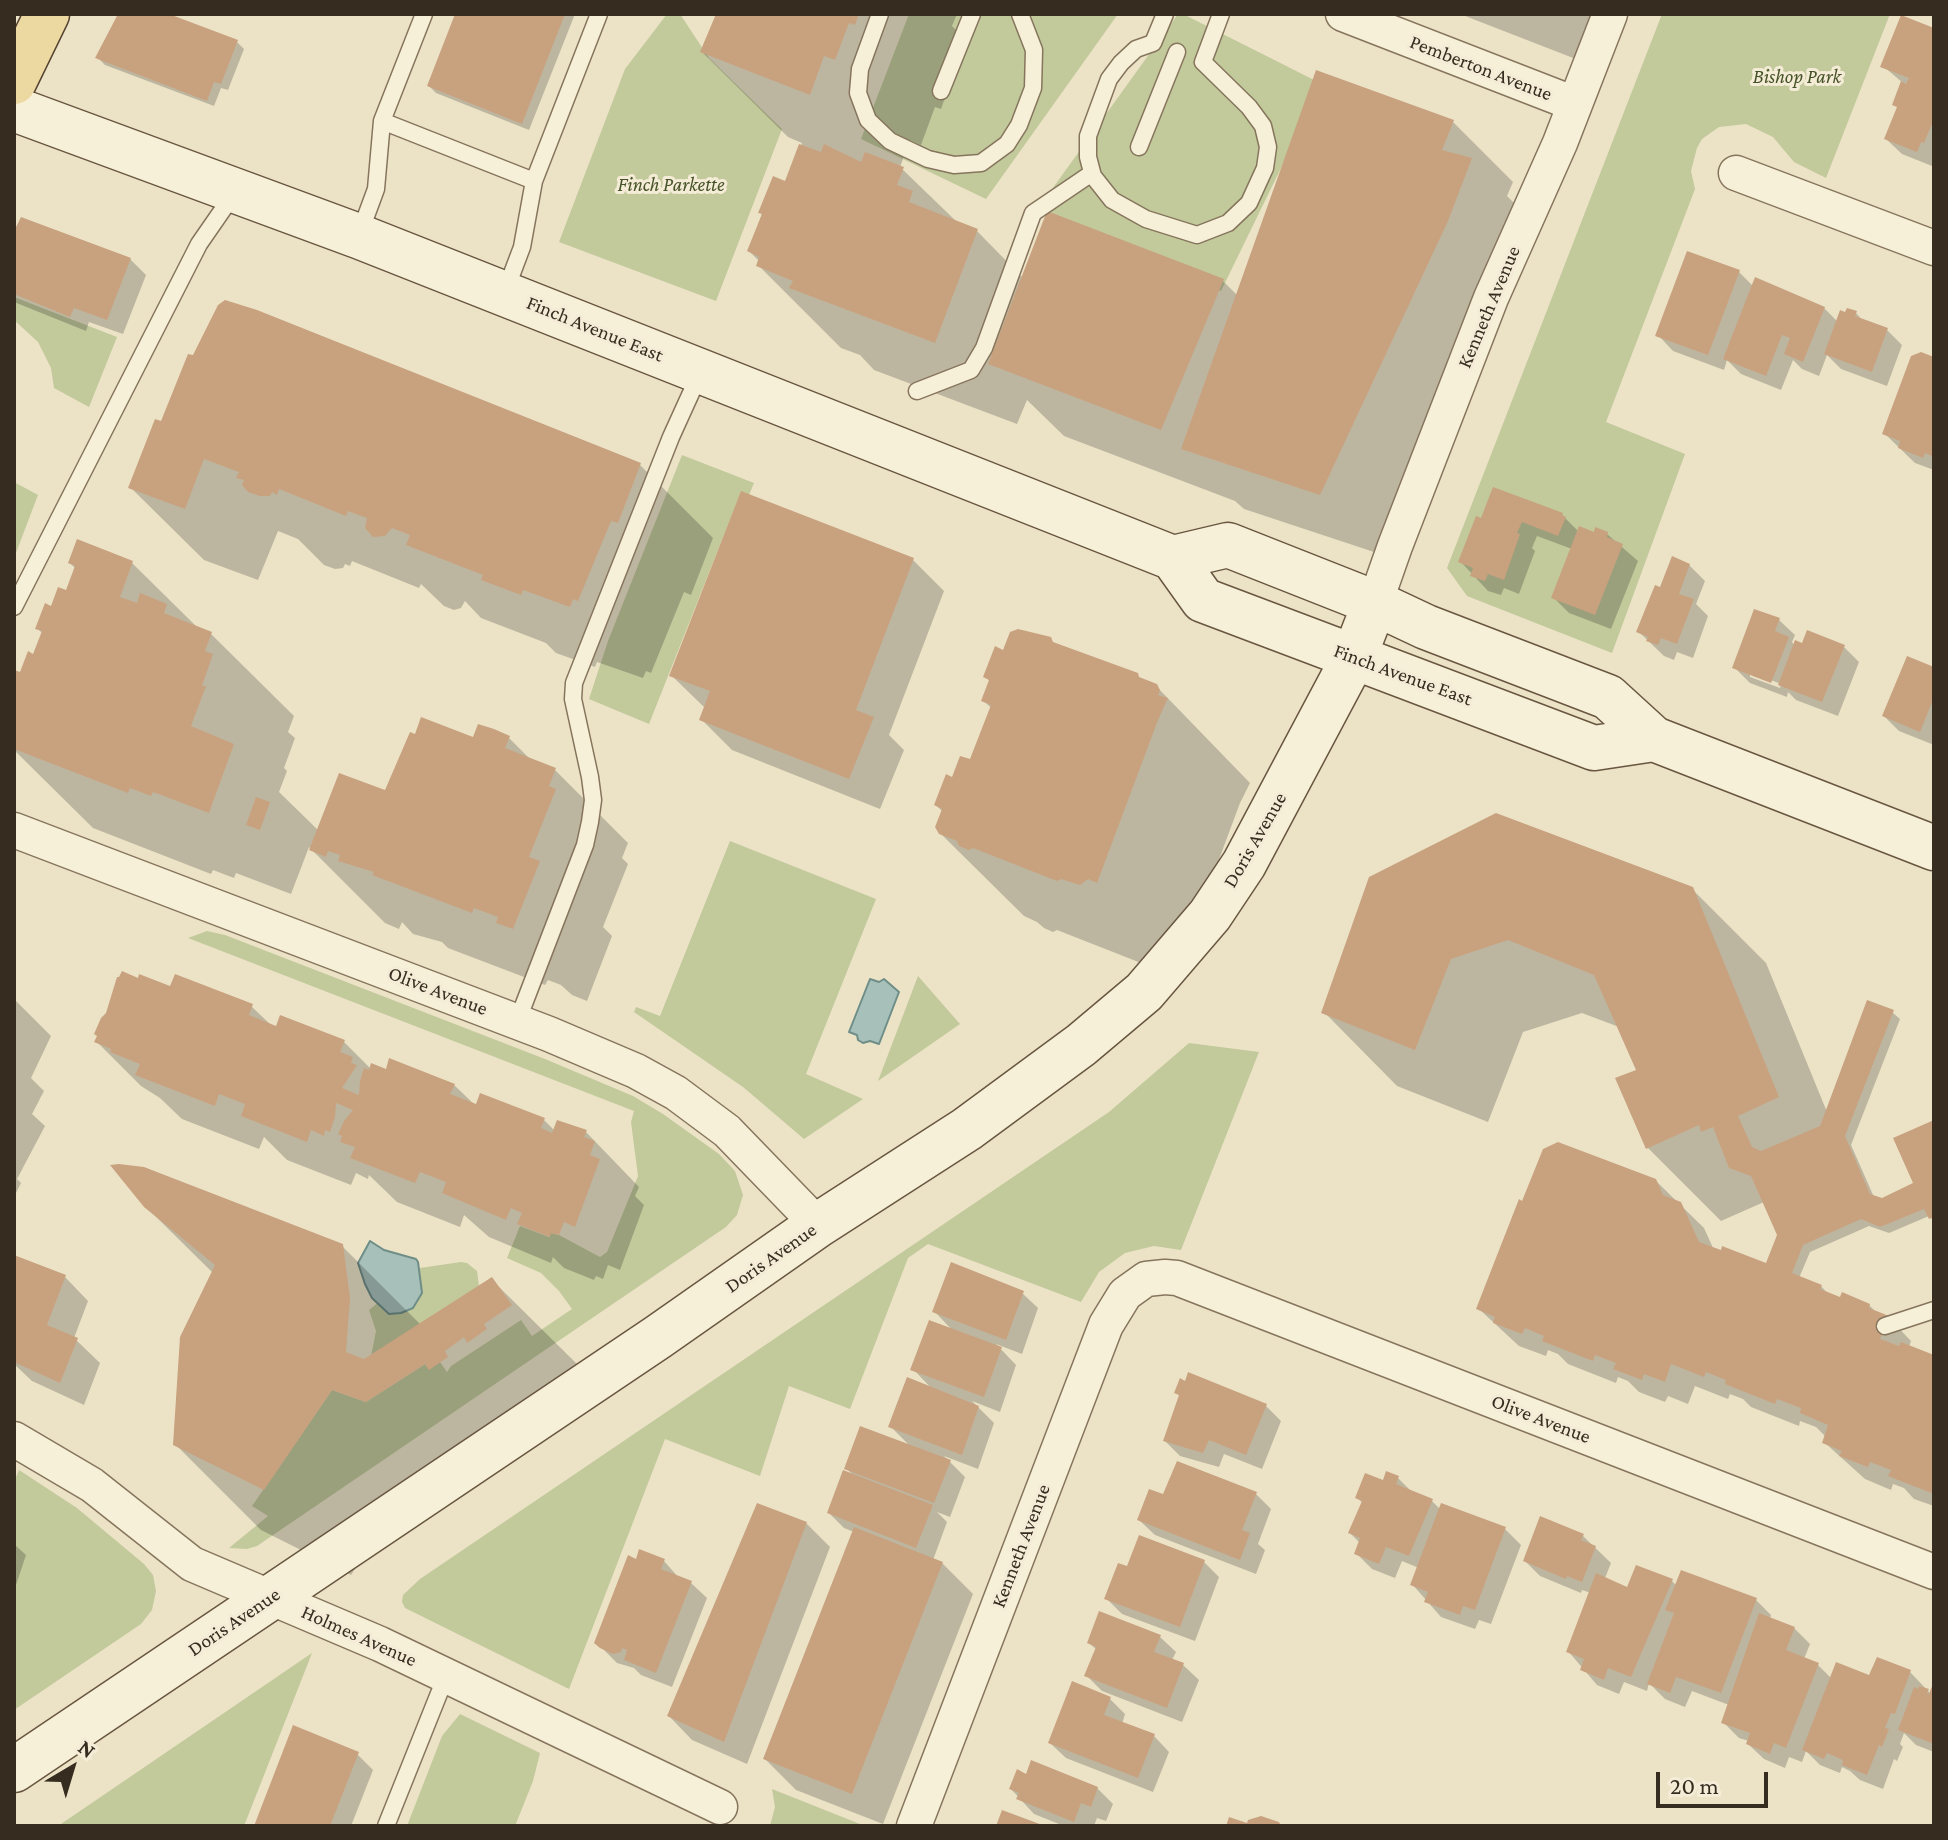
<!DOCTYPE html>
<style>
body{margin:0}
#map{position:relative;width:1948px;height:1840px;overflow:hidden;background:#ece3c7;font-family:"Crimson Pro",serif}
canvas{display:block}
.frame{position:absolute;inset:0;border:16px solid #372c20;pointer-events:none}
.north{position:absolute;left:32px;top:1728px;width:80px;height:80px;-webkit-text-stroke:6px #f4ecd6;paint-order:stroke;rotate:38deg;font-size:22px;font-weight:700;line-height:32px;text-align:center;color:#372c20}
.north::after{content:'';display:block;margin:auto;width:28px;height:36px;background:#372c20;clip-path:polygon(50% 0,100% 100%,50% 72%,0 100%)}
.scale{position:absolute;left:1656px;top:1772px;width:112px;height:36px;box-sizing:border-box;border:4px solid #372c20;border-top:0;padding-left:10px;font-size:24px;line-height:28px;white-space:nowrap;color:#372c20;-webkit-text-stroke:6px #f4ecd6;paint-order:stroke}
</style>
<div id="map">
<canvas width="1948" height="1840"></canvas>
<div class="frame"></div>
<div class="north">N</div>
<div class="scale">20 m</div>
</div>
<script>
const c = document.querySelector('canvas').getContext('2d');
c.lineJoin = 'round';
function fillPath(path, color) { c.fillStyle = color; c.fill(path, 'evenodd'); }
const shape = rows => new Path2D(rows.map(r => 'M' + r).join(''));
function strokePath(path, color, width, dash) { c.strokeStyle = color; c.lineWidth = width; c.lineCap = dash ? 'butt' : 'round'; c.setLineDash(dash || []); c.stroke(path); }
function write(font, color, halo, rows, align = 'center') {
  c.font = font + ' "Crimson Pro",serif'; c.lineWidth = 6; c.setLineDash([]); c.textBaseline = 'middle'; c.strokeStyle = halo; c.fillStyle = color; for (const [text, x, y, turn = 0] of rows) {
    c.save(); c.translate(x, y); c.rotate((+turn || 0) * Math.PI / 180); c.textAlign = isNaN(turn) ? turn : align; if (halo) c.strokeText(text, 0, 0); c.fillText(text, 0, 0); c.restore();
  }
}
const green = shape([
 [667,14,680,14,709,58,782,129,716,301,559,242,625,69],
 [909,14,1118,14,986,199,861,139],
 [1178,14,1183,14,1322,84,1221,291,1037,210],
 [1662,14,1890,14,1826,178,1794,162,1773,137,1746,124,1719,127,1702,139,1697,148,1691,171,1695,189,1606,422,1685,454,1612,653,1467,596,1447,568],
 [14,297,117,337,89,407,54,388,51,368,38,342,14,320],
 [682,455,754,483,749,495,741,492,649,724,589,699,608,641],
 [14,482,38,495,14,558],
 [730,841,876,899,806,1074,863,1099,804,1139,743,1087,634,1012,636,1007,660,1016],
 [207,931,225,935,545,1059,633,1096,663,1114,719,1154,735,1171,743,1195,737,1215,726,1227,257,1546,247,1549,229,1548,268,1516,252,1506,332,1390,366,1402,425,1364,429,1369,440,1362,447,1372,451,1366,521,1320,532,1336,572,1309,559,1291,541,1273,507,1258,520,1226,549,1237,551,1233,559,1235,600,1257,607,1252,638,1176,631,1122,634,1111,188,938],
 [918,976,960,1024,878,1081],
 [1189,1043,1259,1052,1181,1250,1154,1246,1125,1253,1099,1272,1081,1302,928,1244,908,1258,850,1409,789,1386,760,1476,665,1439,569,1689,405,1608,402,1602,403,1595,420,1579,1109,1112],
 [461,1262,467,1263,477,1271,479,1286,371,1356,376,1331,369,1310,420,1268],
 [19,1470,77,1508,144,1564,153,1575,156,1591,152,1610,141,1624,14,1710,14,1482],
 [312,1653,244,1826,58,1826],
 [460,1714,540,1753,533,1781,515,1826,407,1826,442,1736],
 [772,1789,860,1824,859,1826,770,1826,775,1807]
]);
const water = shape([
 [870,979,879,982,884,979,899,992,879,1044,870,1041,863,1043,858,1040,857,1035,849,1032,870,979],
 [370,1241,384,1250,416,1259,418,1262,422,1293,413,1308,401,1313,389,1314,372,1298,365,1284,358,1263,370,1241]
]);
const shadow = shape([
 [127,14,163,14,237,42,244,49,228,90,221,88,214,106,105,65,98,58],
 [458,14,575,14,529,130,436,93,429,86],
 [718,14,957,14,952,26,966,40,941,109,935,107,921,145,910,140,900,167,958,223,977,231,1023,278,1048,214,1223,281,1238,296,1453,122,1513,182,1507,196,1531,220,1380,554,1244,509,1235,501,1064,436,1027,400,1017,424,874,370,860,355,841,348,758,265,760,262,749,251,774,179,786,183,802,143,788,137,702,52],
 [1460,14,1606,14,1586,63],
 [1902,17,1934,30,1932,166,1902,154,1886,139,1898,108,1903,83,1883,66],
 [14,236,130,259,146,275,123,334,89,322,86,331,14,302],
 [1739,272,1754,287,1824,308,1838,322,1856,313,1864,322,1887,330,1902,345,1887,386,1841,369,1827,355,1819,376,1802,369,1793,360,1781,390,1741,374,1727,360,1724,370,1673,351,1658,335],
 [1934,359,1934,470,1915,463,1884,433],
 [156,422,640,465,713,538,691,595,684,592,651,673,646,671,643,678,597,662,595,667,556,653,546,643,481,618,465,601,461,608,454,610,444,606,421,584,419,588,352,561,350,566,345,564,343,568,335,569,324,565,298,539,278,531,258,580,204,560,130,487],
 [1562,515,1579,532,1607,534,1638,561,1611,629,1569,613,1553,597,1572,549,1537,536,1532,548,1535,551,1519,594,1504,588,1501,595,1488,591,1461,562,1477,519],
 [913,560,944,591,889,735,904,750,880,809,732,750,701,719,705,708,671,675],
 [70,563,132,563,199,629,211,634,294,716,288,732,295,738,284,768,287,771,279,792,319,831,474,740,509,738,532,761,555,770,628,843,622,858,628,864,603,927,612,936,587,1001,572,995,561,985,548,980,545,985,448,948,442,942,413,934,402,922,399,929,385,923,309,847,291,894,236,873,234,878,213,870,211,874,93,828,14,750,14,674,21,675,35,657,43,634,37,628,67,593,76,569],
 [1689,565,1705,581,1696,604,1708,616,1693,658,1677,652,1674,660,1664,656,1639,632],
 [1779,620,1795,635,1792,642,1795,646,1844,647,1859,662,1838,716,1796,700,1788,692,1787,697,1750,683,1734,667],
 [1750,672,1781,684,1780,688,1750,677],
 [1056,645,1156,686,1250,783,1240,803,1180,964,1141,963,1057,930,1053,932,1044,928,1037,922,1024,916,940,833,943,812,936,805,953,779,971,762,992,709,983,700,991,682,986,677,1004,652],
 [1934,669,1934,745,1899,731,1884,716],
 [1370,878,1692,889,1766,963,1827,1112,1892,1012,1900,1019,1851,1145,1874,1197,1882,1200,1915,1184,1934,1123,1934,1221,1929,1216,1889,1233,1869,1226,1810,1252,1799,1278,1821,1286,1829,1295,1869,1305,1877,1313,1888,1317,1911,1341,1909,1347,1934,1357,1934,1506,1914,1499,1904,1488,1893,1484,1891,1490,1865,1479,1824,1442,1826,1437,1816,1427,1800,1421,1799,1426,1751,1407,1743,1399,1730,1394,1728,1399,1695,1386,1688,1404,1668,1396,1665,1402,1639,1392,1628,1381,1618,1377,1616,1383,1568,1364,1558,1354,1548,1350,1546,1356,1519,1346,1479,1309,1655,1180,1704,1228,1714,1250,1767,1265,1779,1235,1764,1202,1721,1221,1648,1148,1638,1071,1619,1027,1582,1013,1523,1032,1488,1122,1397,1086,1324,1012],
 [172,988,251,1006,272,1026,344,1042,371,1069,454,1085,477,1107,481,1095,544,1120,555,1131,586,1132,639,1187,635,1196,644,1205,620,1270,608,1265,603,1279,596,1276,594,1280,564,1268,553,1257,551,1263,489,1237,464,1215,460,1227,397,1202,369,1175,368,1179,356,1173,351,1185,287,1160,264,1137,259,1149,182,1119,160,1098,141,1086,97,1042],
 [14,999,51,1036,31,1078,44,1091,32,1114,45,1126,17,1179,21,1183,14,1197],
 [145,1206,342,1246,421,1325,492,1280,578,1365,418,1474,351,1575,261,1530,175,1444,213,1273],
 [14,1260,65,1277,88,1301,74,1338,100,1363,84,1405,32,1381,14,1364],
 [1022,1293,1038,1308,1022,1354,996,1344,1016,1365,1000,1412,972,1401,994,1423,978,1469,944,1456,965,1477,950,1517,937,1512,947,1522,933,1560,942,1563,973,1594,883,1824,796,1790,765,1759,854,1532,844,1528,829,1513,855,1477,846,1468,911,1447,890,1426,933,1390,913,1369,954,1332,934,1311],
 [1176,1393,1266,1406,1281,1421,1262,1469,1224,1454,1219,1467,1180,1456,1165,1441,1181,1397],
 [1398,1478,1413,1493,1432,1501,1441,1510,1505,1529,1521,1545,1491,1624,1479,1620,1475,1629,1441,1617,1412,1584,1419,1568,1402,1561,1395,1578,1372,1569,1356,1553,1360,1543,1350,1533,1363,1503,1357,1498],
 [1256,1494,1271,1509,1258,1544,1265,1550,1256,1574,1155,1535,1139,1520,1164,1497],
 [806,1523,830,1547,747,1764,692,1740,669,1716],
 [1583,1536,1611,1563,1605,1578,1628,1590,1672,1581,1677,1586,1756,1600,1771,1615,1770,1619,1794,1628,1810,1644,1804,1659,1818,1665,1832,1679,1871,1678,1910,1672,1931,1694,1934,1687,1934,1752,1916,1745,1904,1733,1900,1744,1903,1747,1897,1761,1894,1759,1883,1789,1860,1780,1850,1771,1842,1767,1840,1773,1820,1765,1806,1751,1802,1762,1789,1757,1785,1768,1764,1759,1748,1744,1749,1741,1739,1738,1723,1722,1729,1705,1692,1691,1685,1707,1665,1699,1649,1683,1647,1691,1624,1682,1619,1694,1597,1685,1568,1651,1591,1593,1582,1590,1581,1593,1540,1576,1525,1561],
 [14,1544,26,1555,14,1591],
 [664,1561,679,1578,691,1583,707,1598,672,1687,641,1675,634,1668,617,1663,596,1642,637,1562],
 [1204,1562,1219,1577,1195,1641,1122,1614,1107,1599,1129,1568],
 [1160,1637,1176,1652,1172,1660,1183,1665,1199,1680,1182,1722,1102,1691,1087,1676,1097,1650,1089,1643],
 [1110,1699,1125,1714,1122,1724,1154,1736,1169,1752,1153,1792,1066,1758,1050,1743],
 [357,1754,373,1770,351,1826,256,1826],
 [1027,1776,1097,1788,1113,1804,1106,1821,1097,1818,1094,1826,1064,1826,1034,1814,1011,1789]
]);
const building = shape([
 [118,14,169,14,238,40,221,84,214,82,207,101,95,58],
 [455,14,565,14,522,124,427,86],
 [716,14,859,14,855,25,849,23,835,60,824,56,810,95,700,52],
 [1901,15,1934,28,1932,94,1934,95,1934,119,1924,143,1921,142,1917,152,1884,139,1897,107,1892,105,1901,81,1906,84,1909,78,1880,67],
 [1316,70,1454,120,1442,150,1472,158,1448,221,1320,495,1181,449],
 [799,144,821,152,824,144,861,162,865,152,904,167,897,185,913,191,909,202,978,229,935,343,789,288,793,281,756,266,759,257,747,251,762,214,758,213,773,176,785,181],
 [1047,211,1224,279,1161,430,988,364],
 [21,217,131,258,107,320,74,308,70,317,14,294,14,231],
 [1687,251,1740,270,1708,355,1655,336],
 [1755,277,1825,307,1803,362,1784,354,1790,338,1782,335,1766,376,1723,359],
 [225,300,257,310,641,463,618,523,611,521,578,601,573,599,570,607,523,590,521,595,481,580,483,575,406,545,410,535,392,528,385,536,373,537,365,528,367,518,348,511,346,516,279,489,277,495,272,492,270,496,260,496,248,492,242,485,244,480,236,478,239,472,204,459,185,509,128,488,155,419,161,421,188,354,193,355,218,305],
 [1847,308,1857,311,1855,316,1888,328,1872,372,1824,354,1840,310,1845,312],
 [1921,352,1934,357,1934,457,1925,453,1923,458,1898,448,1900,441,1882,434,1911,356],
 [1493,487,1563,513,1562,515,1566,517,1558,536,1522,522,1517,533,1520,534,1504,580,1488,574,1485,581,1470,576,1473,568,1458,562,1476,516,1481,518],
 [741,491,914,558,856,710,874,717,849,779,699,720,710,691,669,676],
 [1579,526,1594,532,1595,527,1608,532,1607,537,1623,544,1595,615,1551,598],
 [77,539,133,561,120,597,137,603,140,593,167,604,164,613,212,632,205,651,213,654,202,686,206,686,191,726,234,744,209,813,153,792,151,796,130,788,128,793,14,749,14,670,20,672,28,651,33,654,42,631,35,629,45,603,51,606,58,587,66,590,75,566,68,563],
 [1672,556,1690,564,1679,594,1694,599,1677,644,1661,638,1658,645,1646,641,1648,637,1636,632,1655,585,1660,587],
 [1754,609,1780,618,1775,631,1789,637,1771,683,1732,668],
 [1018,629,1051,637,1053,642,1138,673,1139,677,1157,684,1160,690,1158,695,1168,698,1158,720,1097,883,1088,879,1080,885,1061,879,1057,881,973,848,969,850,959,846,957,841,939,834,935,827,942,809,934,805,946,774,952,777,960,756,970,759,991,705,981,701,989,680,983,677,995,646,1003,650,1010,632],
 [1807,630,1845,645,1822,702,1778,685,1795,640,1802,643],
 [1907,656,1934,667,1934,697,1920,732,1882,716],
 [421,717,473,737,478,724,494,729,510,736,505,748,556,768,549,786,556,789,529,857,540,861,513,929,496,923,498,917,474,908,472,913,372,875,374,872,338,861,340,855,328,851,326,857,309,850,339,773,385,790,410,732,415,734],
 [256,797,270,802,260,830,246,825],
 [1496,813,1693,887,1779,1097,1738,1116,1752,1147,1761,1151,1820,1126,1867,1000,1894,1010,1845,1136,1870,1194,1882,1198,1913,1183,1893,1138,1934,1120,1934,1217,1929,1219,1924,1209,1880,1227,1861,1219,1803,1245,1792,1273,1822,1285,1820,1289,1840,1297,1842,1292,1870,1304,1869,1308,1889,1316,1880,1339,1899,1346,1901,1342,1934,1355,1934,1494,1888,1476,1891,1470,1870,1462,1868,1467,1839,1456,1842,1451,1822,1443,1828,1425,1800,1413,1801,1408,1777,1399,1775,1404,1725,1384,1726,1380,1706,1372,1704,1377,1671,1364,1665,1382,1644,1374,1642,1380,1613,1369,1616,1363,1595,1355,1593,1361,1542,1341,1544,1336,1525,1328,1522,1334,1493,1323,1495,1317,1476,1309,1519,1199,1522,1201,1543,1149,1558,1142,1656,1179,1663,1195,1681,1202,1699,1242,1721,1250,1722,1246,1766,1263,1777,1235,1751,1176,1729,1168,1713,1127,1701,1132,1699,1125,1646,1149,1615,1078,1636,1070,1594,975,1508,940,1451,959,1415,1050,1321,1013,1369,877],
 [122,971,138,978,139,974,170,986,175,974,253,1004,249,1015,276,1026,280,1015,345,1040,340,1052,353,1057,351,1063,357,1065,342,1088,359,1095,360,1081,364,1068,369,1070,371,1063,386,1069,389,1058,455,1084,450,1094,476,1104,480,1093,545,1118,541,1128,552,1133,557,1120,587,1130,584,1137,595,1141,590,1155,600,1159,575,1227,564,1222,559,1235,551,1233,550,1237,517,1224,522,1213,511,1208,506,1220,442,1193,446,1182,420,1172,415,1183,350,1158,355,1147,340,1142,342,1136,338,1134,344,1121,353,1110,336,1103,335,1117,330,1132,325,1130,324,1136,311,1130,307,1142,241,1116,245,1104,219,1094,215,1106,135,1075,140,1064,110,1052,111,1049,94,1042,97,1036,94,1034,101,1018,106,1013,117,977,119,977],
 [119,1164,144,1167,343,1244,350,1298,346,1352,364,1359,492,1277,512,1305,484,1324,487,1329,467,1343,464,1337,445,1351,448,1357,429,1370,425,1364,366,1402,332,1390,264,1490,173,1445,180,1337,215,1265,144,1207,110,1165],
 [14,1255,66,1275,47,1325,78,1338,60,1383,14,1362],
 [951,1262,1024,1291,1006,1340,932,1312],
 [929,1320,1002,1347,984,1397,910,1370],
 [1188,1372,1267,1404,1246,1455,1209,1440,1203,1453,1163,1441,1179,1395,1174,1393,1180,1378,1185,1381],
 [907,1377,979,1406,962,1455,888,1427],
 [860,1426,951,1460,934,1503,844,1469],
 [1177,1461,1257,1492,1242,1530,1250,1533,1240,1560,1137,1520,1149,1489,1163,1494],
 [843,1470,933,1505,916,1548,827,1513],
 [1386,1471,1399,1476,1396,1484,1433,1499,1409,1556,1386,1547,1379,1564,1354,1554,1360,1538,1348,1533,1362,1501,1355,1498,1365,1473,1383,1480],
 [757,1503,807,1522,724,1742,667,1716],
 [1441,1503,1506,1527,1475,1610,1463,1606,1460,1615,1424,1602,1428,1592,1410,1585],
 [1540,1516,1584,1534,1581,1540,1596,1546,1582,1582,1567,1576,1566,1579,1523,1561],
 [854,1527,943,1562,852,1794,763,1759],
 [1139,1535,1205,1560,1180,1627,1104,1599,1118,1563,1127,1566],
 [639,1549,665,1559,661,1569,692,1581,656,1673,624,1660,627,1650,622,1648,621,1652,613,1654,600,1648,594,1643,628,1555,636,1559],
 [1636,1565,1673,1579,1631,1677,1608,1668,1604,1680,1580,1670,1584,1659,1566,1652,1596,1573,1627,1587],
 [1681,1570,1757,1598,1721,1693,1676,1677,1670,1693,1647,1684,1674,1613,1665,1610],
 [1099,1611,1161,1635,1154,1652,1184,1663,1167,1708,1084,1676,1096,1647,1087,1643],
 [1759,1613,1795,1627,1786,1650,1819,1663,1786,1748,1774,1743,1770,1754,1746,1744,1750,1733,1721,1723],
 [1877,1657,1911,1670,1895,1714,1891,1713,1885,1728,1889,1729,1882,1747,1879,1745,1867,1775,1842,1765,1843,1760,1827,1753,1824,1759,1802,1750,1836,1662,1869,1675],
 [1072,1681,1111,1697,1104,1715,1155,1734,1138,1778,1048,1743],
 [1934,1681,1934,1744,1898,1730,1914,1687,1918,1689,1919,1686,1929,1689,1927,1693,1929,1694],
 [293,1725,359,1752,330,1826,254,1826],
 [1031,1760,1098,1787,1091,1807,1081,1803,1074,1822,1016,1799,1019,1793,1009,1789,1017,1769,1026,1774],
 [1002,1810,1045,1826,996,1826],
 [1261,1816,1279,1822,1281,1826,1226,1826,1229,1817,1247,1823,1248,1820]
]);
const lane = shape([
 [880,14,860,69,858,93,868,120,890,141,928,159,954,165,981,163,1007,144,1019,125,1033,88,1034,50,1020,14],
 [1165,14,1153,43,1136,49,1121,63,1109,79,1088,136,1088,157,1093,176,1112,200,1146,219,1197,235,1228,223,1249,203,1265,168,1268,147,1263,126,1249,107,1203,62,1221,14],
 [941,91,972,14],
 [382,121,534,181],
 [1139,147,1177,52],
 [359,235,376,189,382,121,424,14],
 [505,292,522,247,534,181,599,14],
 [917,391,971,370,984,348,1033,213,1092,173],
 [14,607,199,244,235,192],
 [517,1022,585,845,590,822,593,800,590,777,573,699,574,683,671,437,701,371],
 [1885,1326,1934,1310],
 [386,1826,446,1676]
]);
const street = shape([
 [1343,14,1575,104],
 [1736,173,1934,248],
 [1375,603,1395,546,1491,298,1560,143,1610,14],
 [14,830,549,1034,636,1071,676,1093,727,1131,818,1225],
 [14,1439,92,1485,192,1564,380,1644,720,1807],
 [914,1826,1106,1325,1125,1294,1146,1279,1165,1277,1177,1278,1934,1572]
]);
const secondary = shape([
 [14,109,358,236,1173,558,1203,600,1354,657,1594,748,1654,739],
 [1173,558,1228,545,1375,603,1426,627,1608,697,1654,739,1934,848],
 [14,1770,658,1337,818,1225,967,1129,1081,1045,1144,992,1210,915,1244,864,1354,657,1375,603]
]);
const primary = shape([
 [14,82,47,14]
]);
const streetNames = [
 ["Pemberton Avenue",1481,68,21],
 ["Kenneth Avenue",1489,307,-67],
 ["Finch Avenue East",595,329,22],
 ["Finch Avenue East",1403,675,20],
 ["Doris Avenue",1255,840,-60],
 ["Olive Avenue",438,991,21],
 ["Doris Avenue",771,1258,-35],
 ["Olive Avenue",1541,1419,21],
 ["Kenneth Avenue",1021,1546,-69],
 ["Doris Avenue",234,1622,-34],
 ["Holmes Avenue",359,1636,24]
];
const parkNames = [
 ["Bishop Park",1797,77],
 ["Finch Parkette",671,185]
];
fillPath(green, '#c2c99b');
fillPath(water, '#a8c0ba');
strokePath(water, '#6f8e88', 2);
fillPath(shadow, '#0003');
fillPath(building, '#c8a17f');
strokePath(lane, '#86755d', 19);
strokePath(street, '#86755d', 37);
strokePath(secondary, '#685640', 47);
strokePath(primary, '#554331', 47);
strokePath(lane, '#f7f0d9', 16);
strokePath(street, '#f7f0d9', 34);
strokePath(secondary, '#f7f0d9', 44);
strokePath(primary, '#ecd9a1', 44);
write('20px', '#372c20', '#f4ecd6', streetNames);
write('italic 20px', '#465328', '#f4ecd6', parkNames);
</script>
